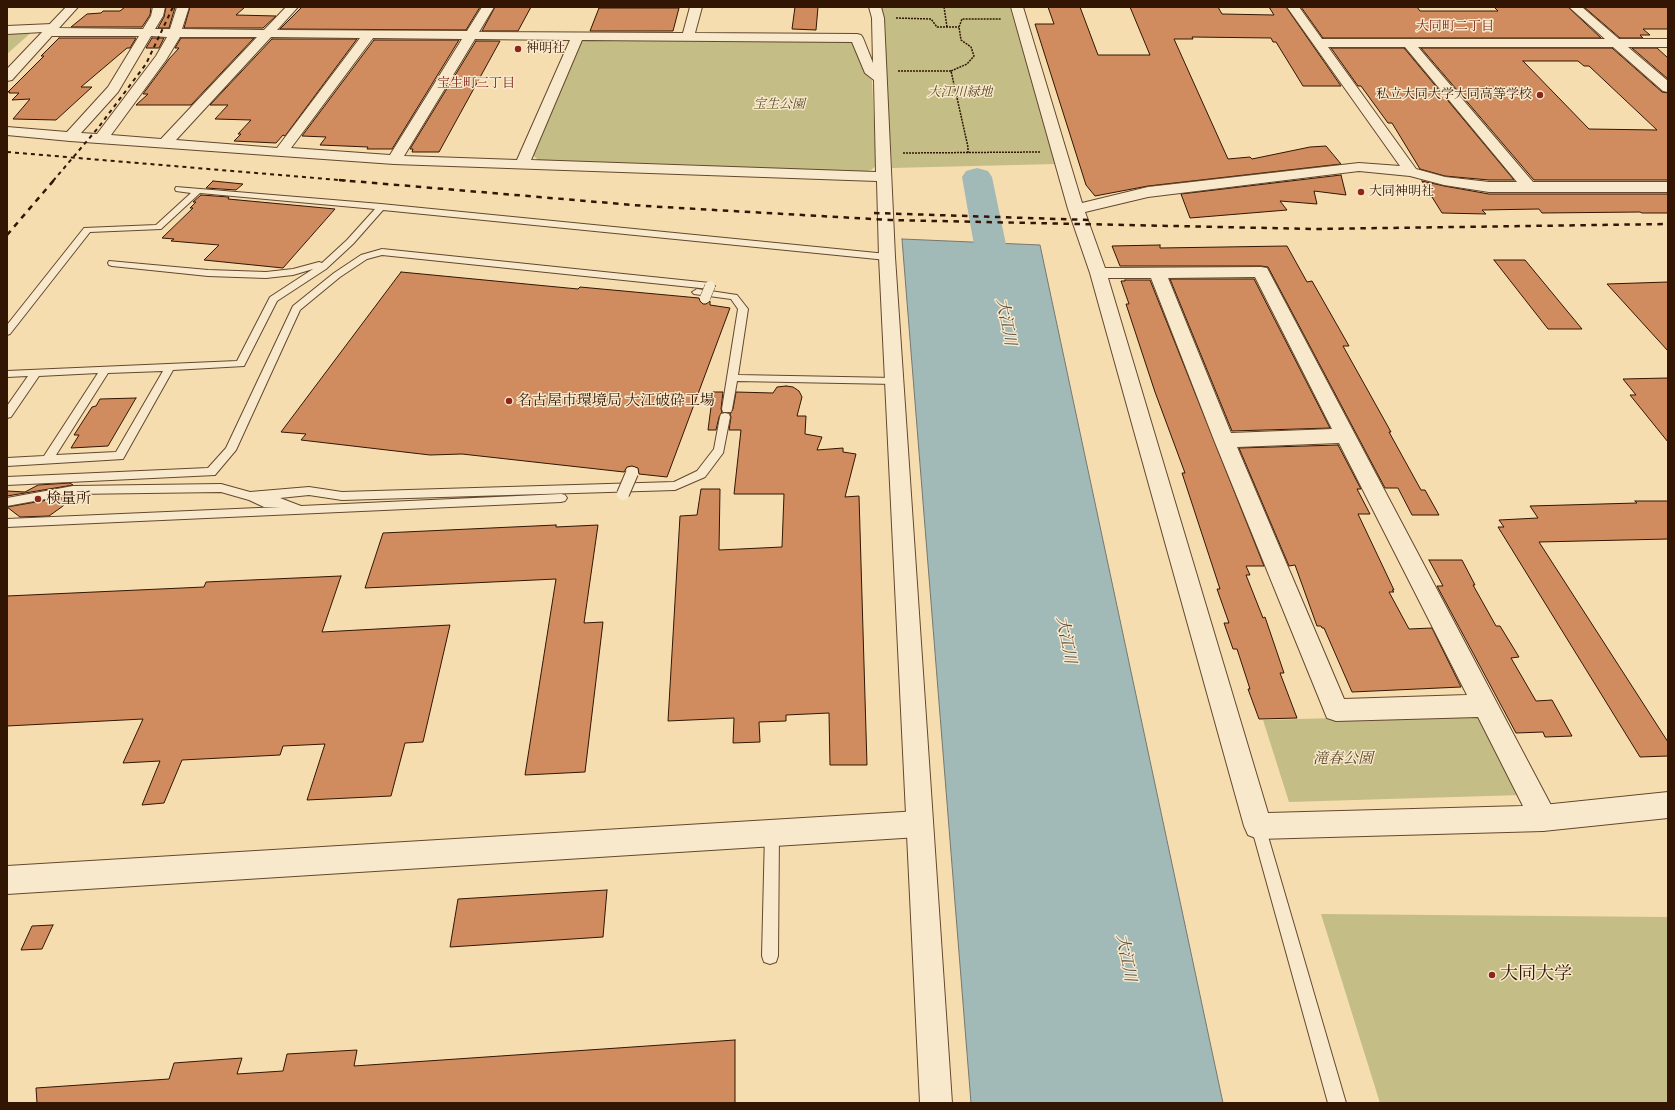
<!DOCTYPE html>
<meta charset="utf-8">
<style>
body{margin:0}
#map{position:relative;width:1675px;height:1110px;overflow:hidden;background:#f6ddb0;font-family:"Libre Bodoni",serif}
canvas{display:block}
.frame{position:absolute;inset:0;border:8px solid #321603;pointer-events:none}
</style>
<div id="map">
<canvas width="1675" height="1110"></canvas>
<div class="frame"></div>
</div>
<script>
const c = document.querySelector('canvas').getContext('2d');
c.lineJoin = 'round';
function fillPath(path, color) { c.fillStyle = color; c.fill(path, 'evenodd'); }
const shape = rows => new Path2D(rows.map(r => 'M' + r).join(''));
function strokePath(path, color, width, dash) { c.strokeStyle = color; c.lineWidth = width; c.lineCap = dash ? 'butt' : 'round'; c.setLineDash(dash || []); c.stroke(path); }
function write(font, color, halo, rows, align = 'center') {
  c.font = font + ' "Libre Bodoni","Noto Serif JP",serif'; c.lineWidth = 3; c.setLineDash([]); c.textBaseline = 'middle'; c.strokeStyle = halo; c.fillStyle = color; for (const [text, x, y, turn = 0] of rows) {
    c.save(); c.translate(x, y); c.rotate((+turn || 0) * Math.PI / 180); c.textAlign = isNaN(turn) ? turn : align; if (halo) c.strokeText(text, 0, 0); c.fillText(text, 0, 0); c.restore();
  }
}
const green = shape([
 [882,7,1010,7,1056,164,892,168],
 [34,30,7,54,7,31],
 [592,40,854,41,867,75,872,80,876,166,871,170,863,172,724,168,702,165,538,160,533,155,581,42],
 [1480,714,1522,795,1289,802,1263,720],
 [1321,914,1668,917,1668,1103,1380,1103]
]);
const water = shape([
 [902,239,1040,245,1223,1103,971,1103,902,239]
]);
const river = shape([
 [977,168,988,171,992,177,1018,302,1013,310,1001,313,989,310,984,302,962,177,966,171,977,168]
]);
const building = shape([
 [125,7,151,7,150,15,142,27,71,27,87,14,101,13,103,11,120,11,125,7],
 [166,7,175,7,169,28,158,28,164,17,166,7],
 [190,7,245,7,236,15,276,16,263,28,184,28,190,7],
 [302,7,480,7,466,30,280,29,302,7],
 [495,7,531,7,518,31,482,31,495,7],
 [795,7,818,7,816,30,792,29,795,7],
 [1048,7,1080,7,1098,55,1150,55,1130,7,1218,7,1222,14,1274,15,1269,7,1286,7,1341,86,1303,86,1276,42,1273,42,1271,38,1192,37,1193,39,1174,39,1228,159,1250,157,1252,159,1310,147,1326,146,1341,164,1148,186,1095,196,1086,185,1035,24,1054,24,1048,7],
 [1301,7,1417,7,1420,11,1498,11,1494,7,1568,7,1601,38,1323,38,1301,7],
 [1584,7,1668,7,1668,29,1643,29,1650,35,1640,35,1643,38,1620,38,1584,7],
 [599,8,679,8,673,31,590,31,599,8],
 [59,38,136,38,130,48,127,48,81,87,92,87,56,120,13,119,30,99,12,100,19,93,9,93,10,92,8,92,44,56,41,56,59,38],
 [152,38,164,38,159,48,146,48,152,38],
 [181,38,254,38,191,105,136,105,148,94,143,94,169,59,179,48,175,48,181,38],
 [272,39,357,39,285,136,283,135,276,143,234,141,241,134,238,134,251,120,215,119,228,105,210,105,272,39],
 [374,40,459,40,392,149,367,149,368,147,320,145,326,137,302,136,374,40],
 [476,41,500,41,439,152,412,152,413,149,410,149,476,41],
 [1331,48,1404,48,1514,180,1489,180,1445,176,1420,169,1392,123,1388,123,1361,86,1358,86,1331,48],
 [1421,48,1612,48,1662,92,1668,93,1668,180,1534,180,1421,48],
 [1523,61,1578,61,1584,66,1589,66,1657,130,1589,129,1523,61],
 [1632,48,1657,48,1668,58,1668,79,1632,48],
 [1341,175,1346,195,1314,191,1317,204,1280,201,1287,210,1190,218,1181,194,1341,175],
 [213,181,243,184,236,190,206,188,213,181],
 [1422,181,1444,186,1489,194,1668,194,1668,213,1642,213,1640,212,1542,213,1539,209,1482,210,1486,214,1442,213,1422,181],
 [201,195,229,197,228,199,335,209,283,268,204,260,219,245,171,241,174,239,162,238,193,208,190,208,196,202,193,202,201,195],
 [1160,245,1160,248,1287,246,1307,282,1312,281,1349,346,1343,346,1391,432,1389,432,1421,490,1425,490,1439,515,1412,515,1398,488,1385,488,1268,267,1261,266,1120,266,1112,246,1160,245],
 [1494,260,1525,260,1582,329,1548,329,1494,260],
 [401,272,578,289,580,287,699,298,700,301,703,304,706,304,710,301,710,305,730,308,667,477,639,474,638,468,632,466,627,467,624,472,462,454,430,455,301,440,306,434,281,432,401,272],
 [1170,279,1254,279,1330,428,1232,431,1170,279],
 [1125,280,1150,280,1264,566,1246,566,1250,575,1246,575,1263,618,1265,617,1284,673,1280,673,1297,718,1259,719,1248,689,1250,689,1237,649,1233,649,1224,623,1229,623,1217,589,1220,589,1182,473,1185,473,1155,392,1126,304,1129,304,1121,281,1125,281,1125,280],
 [1668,282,1668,351,1607,284,1668,282],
 [1668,378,1668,442,1630,395,1636,395,1623,379,1668,378],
 [786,386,793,387,799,391,802,397,797,416,806,416,805,434,822,437,817,450,843,448,843,452,856,454,845,497,859,496,867,765,830,765,829,713,786,715,786,721,759,722,760,742,733,743,734,718,668,721,680,516,697,515,701,489,720,489,719,550,782,547,784,494,734,494,741,430,729,430,731,417,730,414,733,409,736,392,773,393,777,387,786,386],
 [713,392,723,392,721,409,722,412,719,417,716,430,708,430,713,392],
 [136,398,108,446,71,448,79,435,74,435,92,407,96,406,100,399,136,398],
 [1338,445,1361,489,1357,489,1370,514,1358,514,1394,590,1392,590,1394,592,1389,592,1409,629,1432,628,1461,687,1352,692,1324,628,1322,628,1321,626,1317,626,1295,565,1289,566,1239,448,1338,445],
 [70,483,73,485,7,496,7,491,25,492,38,485,70,483],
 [71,496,63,506,49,516,20,517,7,507,71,496],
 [1635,501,1668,501,1668,539,1539,542,1668,742,1668,756,1640,757,1498,527,1504,527,1499,520,1538,518,1530,506,1637,503,1635,501],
 [556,525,556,527,598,525,584,623,603,622,585,772,525,775,556,579,365,588,383,533,556,525],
 [1429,560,1462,560,1475,585,1473,585,1496,626,1500,626,1519,657,1511,658,1536,701,1552,700,1572,736,1545,737,1543,732,1516,733,1437,586,1443,586,1429,560],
 [341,576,322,632,450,625,423,742,405,743,391,796,307,800,325,744,283,746,280,755,182,760,164,803,142,805,160,761,123,763,143,719,7,726,7,596,204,587,206,582,341,576],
 [607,890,603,937,450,947,458,899,607,890],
 [53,925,42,949,21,950,32,926,53,925],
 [735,1040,735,1103,37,1103,36,1088,169,1079,174,1063,242,1058,237,1074,283,1071,287,1054,357,1050,354,1066,735,1040]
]);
const path = shape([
 [944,7,947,27],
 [896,18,931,19,937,27,959,27],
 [898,71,951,71],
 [903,153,1040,152],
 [968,153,968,147,951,71,967,64,974,56,971,47,961,40,959,27,962,19,1001,19]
]);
const service = shape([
 [176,187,381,204,887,254,891,257,887,260,383,210,353,244,326,269,277,301,244,366,173,370,123,459,7,466,7,458,44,456,98,373,39,376,11,417,7,418,7,406,28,376,7,377,7,371,237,361,270,297,313,269,293,275,266,278,208,276,112,266,109,265,108,263,109,261,208,270,266,272,293,269,319,262,322,263,347,240,375,209,200,193,161,229,90,232,10,334,7,335,7,325,84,228,156,225,191,193,176,191,175,189,176,187],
 [163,371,116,452,56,455,108,373,163,371],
 [382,249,710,283,715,286,710,289,382,255,367,259,340,277,300,310,236,450,215,475,7,485,7,477,208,468,226,448,293,306,334,273,361,255,382,249],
 [697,289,737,295,748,309,738,375,894,378,899,381,894,384,737,381,732,409,731,412,723,412,722,409,738,309,731,299,694,294,692,292,697,289],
 [725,413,729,414,730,417,723,453,705,477,675,490,342,500,309,495,280,498,301,506,561,494,565,495,567,498,565,501,561,502,7,527,7,519,281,507,264,507,249,500,221,492,73,494,7,506,7,498,73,486,221,484,250,492,309,487,342,492,674,482,697,471,714,449,720,417,721,414,725,413],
 [1258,819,1263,821,1265,826,1346,1103,1328,1103,1251,826,1253,821,1258,819],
 [772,826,777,828,779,833,778,956,776,962,770,964,764,962,762,956,765,833,767,828,772,826]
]);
const minor = shape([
 [153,7,165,7,163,16,155,29,170,29,177,7,189,7,182,29,264,30,286,7,298,7,277,30,467,31,482,7,494,7,479,32,683,33,690,7,702,7,695,33,857,34,861,35,863,38,873,63,872,18,869,7,881,7,884,18,895,257,952,1103,920,1103,879,257,877,181,394,164,70,141,7,135,7,127,67,132,108,87,139,36,49,36,45,35,43,32,7,34,7,26,52,24,56,25,58,28,143,29,151,16,153,7],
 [151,36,167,37,156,56,97,134,81,133,118,92,151,36],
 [180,37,257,37,161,139,111,135,166,60,180,37],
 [271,37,360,38,277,148,176,140,271,37],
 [373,38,462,39,390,155,291,148,373,38],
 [475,39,570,40,517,160,404,156,475,39],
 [582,40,852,42,865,73,874,80,876,172,531,160,582,40],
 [1011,7,1023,7,1082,203,1148,187,1359,163,1400,166,1287,7,1299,7,1322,39,1605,39,1569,7,1582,7,1619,39,1668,39,1668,47,1628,47,1668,81,1668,92,1663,91,1613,47,1418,47,1533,182,1668,182,1668,192,1489,192,1444,185,1410,176,1359,171,1148,197,1085,212,1105,268,1261,267,1267,268,1553,809,1556,818,1553,827,1543,831,1258,839,1248,835,1244,826,1090,273,1068,209,1011,7],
 [1328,47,1405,47,1517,182,1489,182,1445,177,1416,169,1328,47],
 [1255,277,1332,429,1231,433,1168,278,1255,277],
 [1108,278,1151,278,1214,440,1327,718,1336,721,1478,717,1523,806,1268,813,1108,278],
 [1339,443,1467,695,1344,699,1237,447,1339,443]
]);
const tertiary = shape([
 [66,7,78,7,12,80,7,81,7,69,66,7],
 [1668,792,1668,818,1543,831,1533,827,1530,818,1533,809,1543,805,1668,792],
 [919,811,929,815,933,824,929,833,919,837,7,894,7,866,919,811]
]);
const railFar1 = shape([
 [7,152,351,181],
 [53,181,98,128,146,64,173,7]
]);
const rail = shape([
 [339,180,645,206,890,220,1315,229,1668,224],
 [874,213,1090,220],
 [7,235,54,180]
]);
const serviceBridgeFar1 = shape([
 [705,298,710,286]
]);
const serviceBridge = shape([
 [623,494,632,473]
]);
const markers = [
 [518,49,4,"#8f2418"],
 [1540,95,4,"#8f2418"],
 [1361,192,4,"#8f2418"],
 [509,401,4,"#8f2418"],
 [38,499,4,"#8f2418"],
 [1492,975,4,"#8f2418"]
];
const farNeighbourhoodnames = [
 ["大同町二丁目",1455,27],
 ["宝生町三丁目",476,84]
];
const farPoinames = [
 ["神明社",526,49],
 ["私立大同大学大同高等学校",1532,95,"right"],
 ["大同神明社",1369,192]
];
const farParknames = [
 ["大江川緑地",960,93],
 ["宝生公園",779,105]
];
const poiNames = [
 ["名古屋市環境局 大江破砕工場",517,401],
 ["検量所",46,499]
];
const parkNames = [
 ["滝春公園",1343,759]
];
const waterNames = [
 ["大江川",1005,322,79],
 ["大江川",1065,640,79],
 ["大江川",1125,958,79]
];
const nearPoinames = [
 ["大同大学",1500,975]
];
fillPath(green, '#c4be86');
fillPath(water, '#a1b9b7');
strokePath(water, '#75786f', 1);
fillPath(river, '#a1b9b7');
fillPath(building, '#d08b5f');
strokePath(building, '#321603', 1);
strokePath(service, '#63482e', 2);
strokePath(minor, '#63482e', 2);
strokePath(tertiary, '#63482e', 2);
strokePath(path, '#321603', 1.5, [2, 1]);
fillPath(service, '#f9e9cc');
fillPath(minor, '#f9e9cc');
fillPath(tertiary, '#f9e9cc');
strokePath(railFar1, '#321603', 2, [4, 4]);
strokePath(rail, '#321603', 2.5, [5.5, 5.5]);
strokePath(serviceBridgeFar1, '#63482e', 11, []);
strokePath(serviceBridge, '#63482e', 14, []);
strokePath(serviceBridgeFar1, '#f9e9cc', 10);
strokePath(serviceBridge, '#f9e9cc', 12);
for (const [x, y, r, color] of markers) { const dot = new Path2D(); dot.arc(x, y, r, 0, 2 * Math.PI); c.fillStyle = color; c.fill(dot); strokePath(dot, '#f9e9cc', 1.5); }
write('13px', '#7a1f14', '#f9e9cc', farNeighbourhoodnames);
write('13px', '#321603', '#f9e9cc', farPoinames, 'left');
write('italic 13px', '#5e482a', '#f9e9cc', farParknames);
write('15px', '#321603', '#f9e9cc', poiNames, 'left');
write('italic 15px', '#5e482a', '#f9e9cc', parkNames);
write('italic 16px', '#594f42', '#f9e9cc', waterNames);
write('18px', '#321603', '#f9e9cc', nearPoinames, 'left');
</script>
